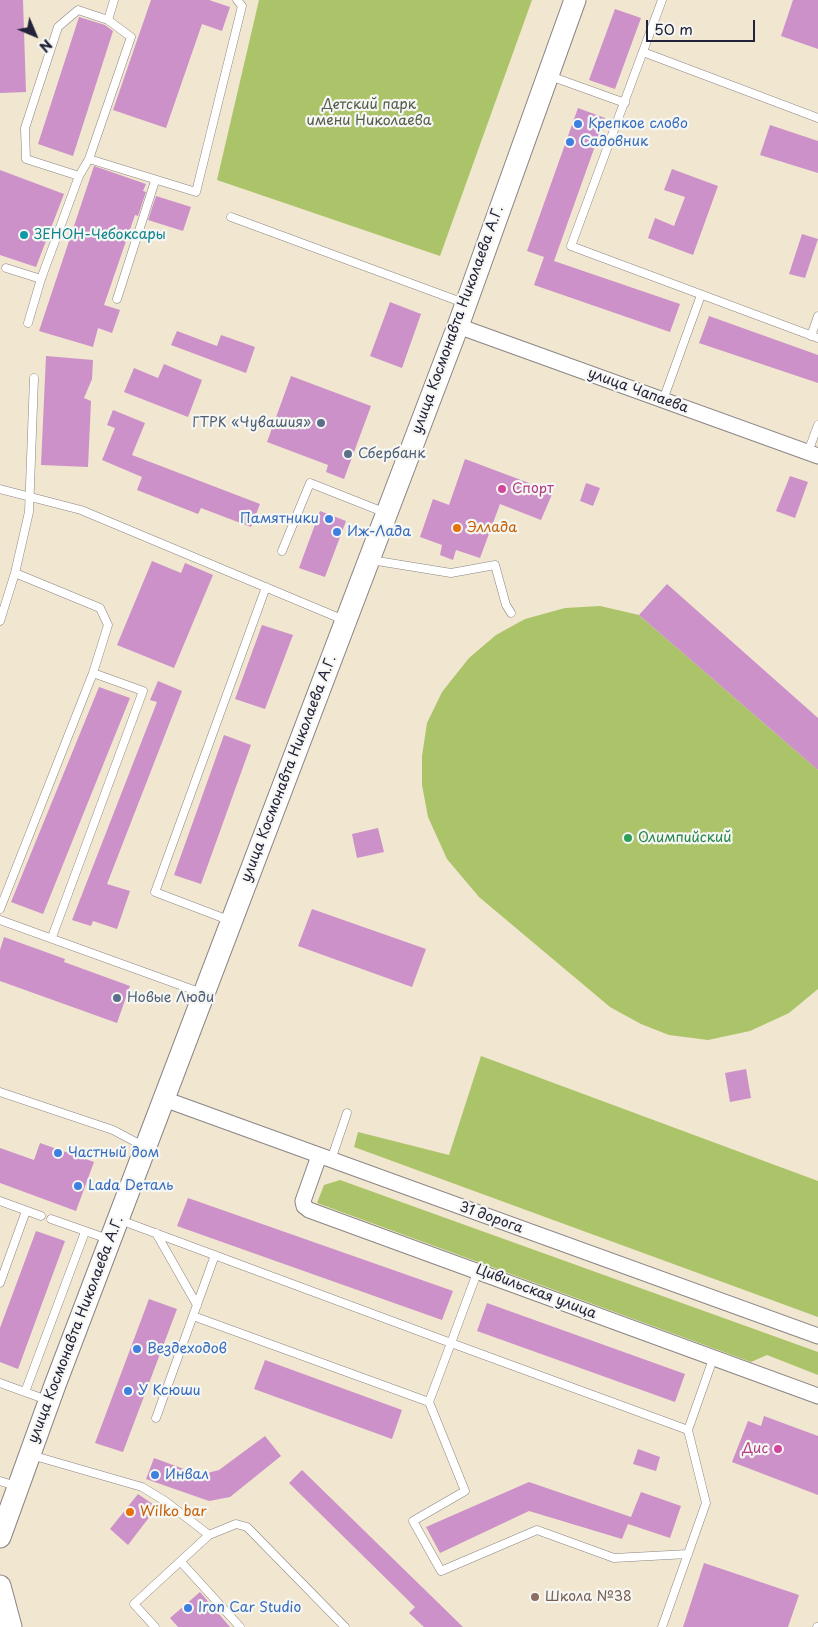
<!DOCTYPE html>
<meta charset="utf-8">
<style>
body{margin:0}
#map{position:relative;width:818px;height:1627px;overflow:hidden;background:#f1e6cf;font-family:"Playpen Sans",sans-serif}
canvas{display:block}
.north{position:absolute;left:10px;top:10px;width:50px;height:50px;-webkit-text-stroke:4px #f6f6f2;paint-order:stroke;rotate:135deg;font-size:14px;font-weight:700;line-height:20px;text-align:center;color:#22223b}
.north::after{content:'';display:block;margin:auto;width:18px;height:22px;background:#22223b;clip-path:polygon(50% 0,100% 100%,50% 72%,0 100%)}
.scale{position:absolute;left:646px;top:20px;width:109px;height:22px;box-sizing:border-box;border:2px solid #22223b;border-top:0;padding-left:6px;font-size:15px;line-height:18px;white-space:nowrap;color:#22223b;-webkit-text-stroke:4px #f6f6f2;paint-order:stroke}
</style>
<div id="map">
<canvas width="818" height="1627"></canvas>
<div class="north">N</div>
<div class="scale">50 m</div>
</div>
<script>
const c = document.querySelector('canvas').getContext('2d');
c.lineJoin = 'round';
function fillPath(path, color) { c.fillStyle = color; c.fill(path, 'evenodd'); }
const shape = rows => new Path2D(rows.map(r => 'M' + r).join(''));
function strokePath(path, color, width, dash) { c.strokeStyle = color; c.lineWidth = width; c.lineCap = dash ? 'butt' : 'round'; c.setLineDash(dash || []); c.stroke(path); }
function write(font, color, halo, rows, align = 'center') {
  c.font = font + ' "Playpen Sans",sans-serif'; c.lineWidth = 4.5; c.setLineDash([]); c.textBaseline = 'middle'; c.strokeStyle = halo; c.fillStyle = color; for (const [text, x, y, turn = 0] of rows) {
    c.save(); c.translate(x, y); c.rotate((+turn || 0) * Math.PI / 180); c.textAlign = isNaN(turn) ? turn : align; if (halo) c.strokeText(text, 0, 0); c.fillText(text, 0, 0); c.restore();
  }
}
const green = shape([
 [259,0,532,0,440,256,217,180],
 [600,606,639,615,818,770,818,989,789,1013,750,1031,708,1040,669,1035,641,1024,610,1007,479,897,447,859,428,817,422,785,422,756,427,723,442,692,469,658,496,635,525,619,565,608],
 [481,1056,818,1181,818,1317,354,1147,358,1132,449,1155],
 [340,1180,818,1352,818,1375,767,1355,751,1362,317,1203,324,1185]
]);
const building = shape([
 [0,0,23,0,26,92,0,93],
 [151,0,209,0,230,7,222,31,202,24,166,128,113,110],
 [793,0,818,0,818,49,781,36],
 [615,9,641,18,615,89,589,80],
 [79,17,105,25,113,31,73,156,38,144],
 [578,108,605,118,554,261,680,304,670,332,534,285,544,257,527,251],
 [770,125,818,141,818,173,760,155],
 [94,166,146,184,143,191,146,192,138,216,135,215,104,305,120,310,112,333,98,328,93,347,39,331],
 [672,169,718,186,693,255,648,238,655,218,674,226,685,197,664,190],
 [0,170,64,194,36,267,0,255],
 [156,196,191,207,183,231,148,220],
 [802,234,818,239,805,278,789,274],
 [390,302,421,314,402,368,370,356],
 [709,316,818,355,818,383,699,343],
 [177,331,217,346,221,335,255,347,246,373,171,345],
 [46,356,93,360,92,379,84,398,91,401,88,467,41,465],
 [164,364,202,380,188,417,124,392,134,368,158,378],
 [291,376,371,406,344,479,326,472,328,465,267,442],
 [113,410,145,423,132,455,260,504,251,527,201,508,198,514,137,490,142,477,102,460,115,428,107,425],
 [465,459,553,492,541,520,500,504,480,558,456,550,453,560,440,555,442,545,420,537,433,499,449,505],
 [790,476,808,482,795,518,776,511],
 [586,483,600,488,593,506,580,501],
 [320,511,346,521,325,577,299,568],
 [152,561,181,573,185,563,213,575,174,668,117,645],
 [667,584,818,718,818,770,639,615],
 [262,625,293,635,265,709,235,699],
 [158,681,182,691,107,884,130,891,117,929,93,921,91,926,72,920,157,702,150,700],
 [99,687,130,698,43,914,11,902],
 [224,735,251,745,201,884,174,875],
 [378,828,384,852,357,858,352,834],
 [312,909,426,949,412,987,298,946],
 [4,937,65,959,64,962,130,986,117,1023,0,981,0,950],
 [746,1069,751,1098,730,1102,725,1073],
 [40,1143,94,1162,76,1211,0,1183,0,1148,34,1160],
 [188,1198,453,1291,442,1320,177,1226],
 [36,1231,65,1241,18,1369,0,1362,0,1328],
 [149,1299,177,1309,123,1452,95,1443],
 [487,1303,685,1374,675,1402,477,1331],
 [265,1360,402,1410,392,1439,254,1389],
 [764,1416,818,1436,818,1495,732,1462,748,1421,761,1426],
 [265,1436,281,1456,230,1497,209,1501,146,1479,154,1458,200,1475,219,1470],
 [638,1449,660,1457,656,1471,633,1464],
 [302,1470,463,1627,424,1627,409,1613,415,1607,289,1483],
 [529,1482,631,1517,641,1492,681,1506,670,1538,628,1524,622,1539,529,1511,440,1553,426,1527],
 [138,1494,157,1507,128,1545,110,1529],
 [704,1563,799,1595,788,1627,683,1627],
 [200,1592,230,1627,178,1627,170,1618]
]);
const lane = shape([
 [662,0,571,246,818,338],
 [108,20,114,0],
 [643,52,818,118],
 [550,76,625,103],
 [89,159,196,192,242,6,237,0],
 [231,217,464,303],
 [6,268,41,279],
 [117,299,155,181],
 [28,323,41,279,79,176,89,159,131,37,108,20,78,10,58,27,25,128,26,159,79,176],
 [811,336,818,316],
 [663,400,701,295],
 [808,452,818,425],
 [0,489,81,510,344,620],
 [282,551,310,483,386,513],
 [371,560,451,573,495,565,506,605,511,613],
 [15,573,100,608,108,625,93,673,143,691,52,937],
 [0,621,15,573,29,512,34,378],
 [0,909,93,673],
 [0,920,202,993],
 [231,921,155,892,266,587],
 [0,1092,113,1130,145,1147],
 [331,1160,347,1113],
 [0,1201,41,1216],
 [51,1219,108,1239],
 [120,1220,451,1343,429,1402,193,1316],
 [156,1233,197,1305],
 [478,1270,451,1343,688,1430,713,1359],
 [0,1283,26,1211],
 [0,1383,47,1400],
 [25,1392,85,1232],
 [429,1402,465,1491,413,1521,441,1571,537,1530,614,1558,688,1554],
 [156,1418,215,1255],
 [31,1455,142,1487,165,1501,209,1535,236,1524,247,1527,345,1627],
 [0,1481,16,1486],
 [181,1562,240,1627],
 [155,1627,134,1604,209,1535],
 [662,1627,706,1503,688,1430],
 [817,1627,818,1627]
]);
const street = shape([
 [458,326,818,456],
 [164,1099,818,1336],
 [319,1156,303,1201,304,1206,309,1210,818,1396]
]);
const secondary = shape([
 [0,1537,55,1385,458,326,575,0],
 [0,1586,11,1627]
]);
const markers = [
 [578,124,5,"#3f7fe0"],
 [570,142,5,"#3f7fe0"],
 [24,235,5,"#0f9aa8"],
 [321,423,5,"#5c6f8a"],
 [348,454,5,"#5c6f8a"],
 [502,489,5,"#d1479c"],
 [329,519,5,"#3f7fe0"],
 [457,528,5,"#e8710a"],
 [337,532,5,"#3f7fe0"],
 [628,838,5,"#2e9e5b"],
 [117,998,5,"#5c6f8a"],
 [58,1153,5,"#3f7fe0"],
 [78,1186,5,"#3f7fe0"],
 [137,1349,5,"#3f7fe0"],
 [128,1391,5,"#3f7fe0"],
 [778,1449,5,"#d1479c"],
 [155,1475,5,"#3f7fe0"],
 [130,1512,5,"#e8710a"],
 [535,1597,5,"#8d6e63"],
 [188,1608,5,"#3f7fe0"]
];
const parkNames = [
 ["Детский парк",369,105],
 ["имени Николаева",369,121]
];
const shopNames = [
 ["Крепкое слово",588,124],
 ["Садовник",580,142],
 ["Памятники",319,519,"right"],
 ["Иж-Лада",347,532],
 ["Частный дом",68,1153],
 ["Lada Dеталь",88,1186],
 ["Вездеходов",147,1349],
 ["У Ксюши",138,1391],
 ["Инвал",165,1475],
 ["Iron Car Studio",198,1608]
];
const cultureNames = [
 ["ЗЕНОН-Чебоксары",34,235]
];
const streetNames = [
 ["улица Космонавта Николаева А.Г.",458,320,-70],
 ["улица Чапаева",638,391,20],
 ["улица Космонавта Николаева А.Г.",289,769,-69],
 ["31 дорога",491,1218,20],
 ["Цивильская улица",536,1292,21],
 ["улица Космонавта Николаева А.Г.",76,1330,-69]
];
const serviceNames = [
 ["ГТРК «Чувашия»",311,423,"right"],
 ["Сбербанк",358,454],
 ["Новые Люди",127,998]
];
const hotelNames = [
 ["Спорт",512,489],
 ["Дис",768,1449,"right"]
];
const foodNames = [
 ["Эллада",467,528],
 ["Wilko bar",140,1512]
];
const leisureNames = [
 ["Олимпийский",638,838]
];
const educationNames = [
 ["Школа №38",545,1597]
];
fillPath(green, '#acc469');
fillPath(building, '#cc91c9');
strokePath(lane, '#8a8485', 9);
strokePath(street, '#8a8485', 17);
strokePath(secondary, '#8a8485', 23);
strokePath(lane, '#fff', 8);
strokePath(street, '#fff', 15);
strokePath(secondary, '#fff', 21);
for (const [x, y, r, color] of markers) { const dot = new Path2D(); dot.arc(x, y, r, 0, 2 * Math.PI); c.fillStyle = color; c.fill(dot); strokePath(dot, '#f6f6f2', 2); }
write('14px', '#525b4b', '#f6f6f2', parkNames);
write('14px', '#366cbe', '#f6f6f2', shopNames, 'left');
write('14px', '#0d838f', '#f6f6f2', cultureNames, 'left');
write('14px', '#22223b', '#f6f6f2', streetNames);
write('14px', '#4e5e75', '#f6f6f2', serviceNames, 'left');
write('14px', '#b23c85', '#f6f6f2', hotelNames, 'left');
write('14px', '#c56008', '#f6f6f2', foodNames, 'left');
write('14px', '#27864d', '#f6f6f2', leisureNames, 'left');
write('14px', '#785e54', '#f6f6f2', educationNames, 'left');
</script>
